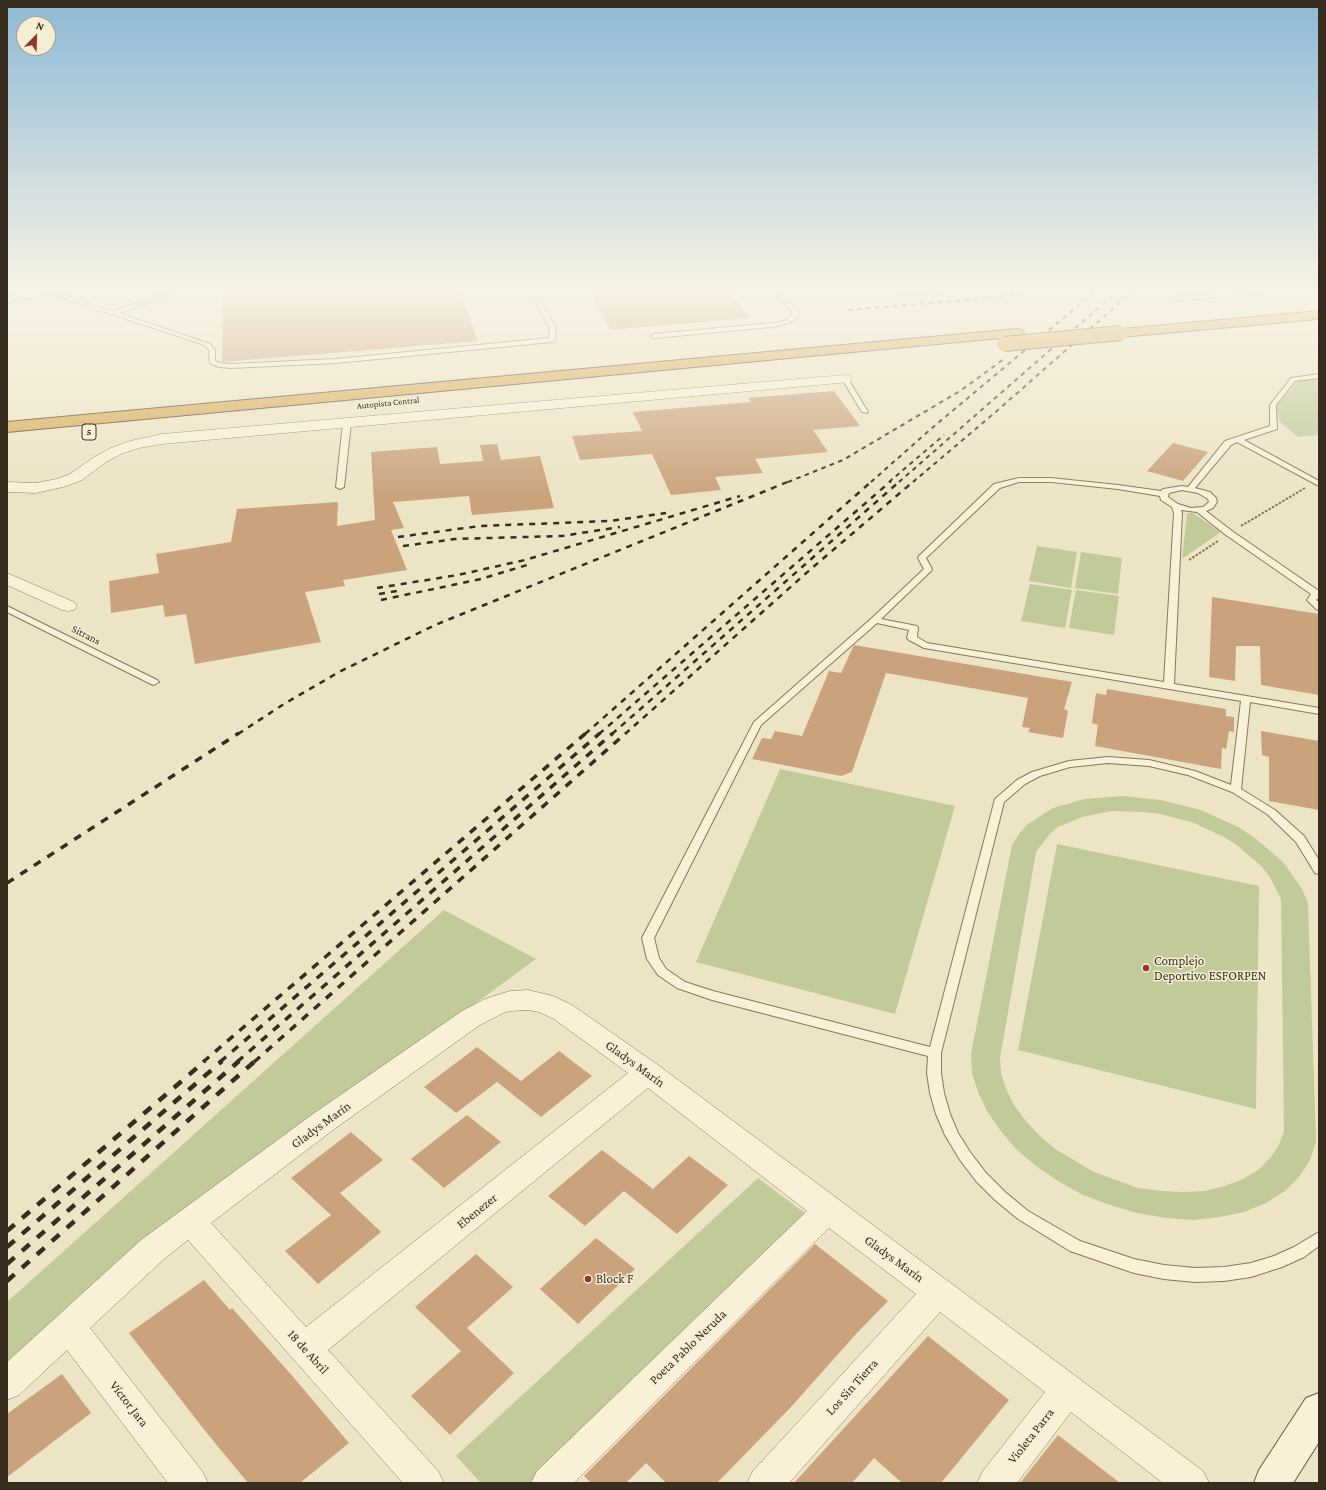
<!DOCTYPE html>
<meta charset="utf-8">
<style>
body{margin:0}
#map{position:relative;width:1326px;height:1490px;overflow:hidden;background:#ede4c5;font-family:"Crimson Pro",serif}
canvas{display:block}
.frame{position:absolute;inset:0;border:8px solid #382d1f;pointer-events:none}
.north{position:absolute;left:16px;top:16px;width:40px;height:40px;box-sizing:border-box;background:#f4eed4;border:1px solid #a9a18c;border-radius:50%;rotate:23deg;font-size:11px;font-weight:700;line-height:16px;text-align:center;color:#382d1f}
.north::after{content:'';display:block;margin:auto;width:14px;height:18px;background:#94362e;clip-path:polygon(50% 0,100% 100%,50% 72%,0 100%)}
</style>
<div id="map">
<canvas width="1326" height="1490"></canvas>
<div class="frame"></div>
<div class="north">N</div>
</div>
<script>
const c = document.querySelector('canvas').getContext('2d');
c.lineJoin = 'round';
function fillPath(path, color) { c.fillStyle = color; c.fill(path, 'evenodd'); }
const shape = rows => new Path2D(rows.map(r => 'M' + r).join(''));
function strokePath(path, color, width, dash) { c.strokeStyle = color; c.lineWidth = width; c.lineCap = dash ? 'butt' : 'round'; c.setLineDash(dash || []); c.stroke(path); }
function write(font, color, halo, rows, align = 'center') {
  c.font = font + ' "Crimson Pro",serif'; c.lineWidth = 3; c.setLineDash([]); c.textBaseline = 'middle'; c.strokeStyle = halo; c.fillStyle = color; for (const [text, x, y, turn = 0] of rows) {
    c.save(); c.translate(x, y); c.rotate((+turn || 0) * Math.PI / 180); c.textAlign = isNaN(turn) ? turn : align; if (halo) c.strokeText(text, 0, 0); c.fillText(text, 0, 0); c.restore();
  }
}
const green = shape([
 [1319,377,1319,435,1298,437,1280,422,1276,406,1299,380],
 [1187,513,1193,513,1221,532,1182,559],
 [1037,546,1077,552,1071,588,1029,581],
 [1081,552,1122,558,1118,594,1075,588],
 [1030,584,1072,590,1065,628,1021,621],
 [1076,590,1119,596,1114,635,1069,628],
 [780,769,955,806,895,1014,696,962],
 [1122,796,1161,800,1201,810,1238,827,1255,838,1283,862,1302,889,1308,903,1316,1142,1310,1160,1299,1177,1285,1191,1266,1203,1244,1212,1220,1217,1193,1220,1166,1218,1137,1213,1110,1205,1083,1195,1058,1181,1036,1166,1016,1149,1000,1130,987,1111,978,1092,972,1073,971,1054,1012,845,1019,834,1028,824,1053,808,1085,799],
 [1111,811,1144,812,1160,814,1194,823,1224,837,1238,846,1261,866,1270,877,1281,899,1284,1131,1279,1145,1270,1158,1258,1170,1243,1179,1225,1186,1205,1191,1183,1192,1161,1191,1138,1188,1094,1172,1055,1149,1039,1135,1025,1120,1014,1105,1006,1089,1001,1073,1000,1058,1036,852,1049,835,1058,827,1082,817],
 [1057,844,1259,886,1256,1109,1018,1050],
 [444,910,536,959,151,1241,7,1370,7,1302],
 [758,1178,806,1214,529,1483,481,1483,456,1456]
]);
const building = shape([
 [223,289,460,289,478,341,222,362],
 [588,289,727,289,750,318,611,330],
 [834,391,860,426,813,430,828,452,755,459,763,473,715,477,721,490,671,495,652,454,580,460,572,436,642,431,633,412,751,402,748,398],
 [1173,443,1208,452,1183,481,1147,471],
 [497,444,501,460,540,456,554,508,472,515,469,496,393,502,404,528,391,530,407,570,343,580,345,586,305,592,321,642,195,664,186,614,165,617,163,605,111,613,109,581,159,573,156,554,231,542,237,509,338,502,337,526,375,520,371,452,437,447,440,464,483,461,480,445],
 [1212,597,1319,614,1319,695,1261,685,1260,646,1236,646,1235,681,1209,677],
 [854,645,1072,682,1064,709,1068,711,1063,738,1028,732,1030,728,1022,727,1028,698,886,673,852,772,841,776,752,759,762,738,771,739,775,731,802,736,829,671,841,673],
 [1107,689,1226,709,1226,716,1234,717,1234,732,1229,731,1226,749,1222,748,1221,769,1095,746,1098,725,1092,723,1096,693,1106,695],
 [1261,731,1319,741,1319,810,1269,801,1269,757,1262,755],
 [477,1047,521,1081,559,1051,592,1076,541,1117,497,1082,456,1113,424,1087],
 [467,1115,501,1142,444,1188,411,1159],
 [351,1132,383,1160,340,1193,381,1232,318,1284,285,1251,331,1215,291,1178],
 [602,1150,653,1189,689,1156,728,1185,677,1234,624,1191,585,1226,548,1196],
 [596,1238,635,1269,578,1324,540,1289],
 [815,1244,888,1301,856,1334,791,1407,717,1483,666,1483,646,1463,626,1483,591,1483,584,1476],
 [476,1254,513,1287,467,1328,514,1373,450,1435,411,1396,461,1351,415,1307],
 [204,1280,230,1310,232,1308,295,1379,349,1443,300,1483,248,1483,206,1432,129,1333],
 [928,1336,1009,1400,941,1483,902,1483,874,1458,852,1483,794,1483],
 [62,1374,91,1413,7,1477,7,1414],
 [1058,1435,1120,1483,1020,1483]
]);
const path = shape([
 [1241,526,1305,488],
 [1189,560,1218,541]
]);
const service = shape([
 [179,289,188,289,119,313,210,344,215,350,215,361,220,363,231,364,336,359,549,338,550,329,529,289,535,289,556,329,555,340,552,342,336,363,231,368,219,367,210,363,209,350,206,346,199,343,41,291,46,290,113,311,179,289],
 [772,289,778,289,798,312,797,317,789,323,772,327,654,338,651,336,654,334,772,323,785,321,792,315,792,312,772,289],
 [884,289,914,291,973,289,970,291,914,295,898,294,884,289],
 [1261,289,1283,289,1280,291,1173,301,1170,299,1173,297,1261,289],
 [1319,374,1319,378,1295,381,1276,405,1277,429,1244,440,1319,481,1319,486,1237,442,1231,445,1195,488,1210,492,1216,498,1217,502,1213,508,1206,511,1232,531,1319,591,1319,597,1316,600,1319,602,1319,610,1316,609,1307,600,1311,594,1226,535,1197,512,1181,510,1182,513,1174,684,1319,708,1319,714,1250,702,1241,789,1275,810,1304,836,1319,860,1319,874,1315,873,1296,842,1267,814,1232,792,1188,775,1149,766,1108,763,1070,767,1040,776,1025,784,1004,802,941,1053,941,1073,944,1093,950,1114,958,1133,970,1152,986,1173,1005,1192,1028,1211,1080,1241,1134,1259,1164,1265,1195,1268,1224,1267,1251,1263,1274,1256,1294,1247,1319,1232,1319,1246,1304,1257,1282,1267,1251,1277,1224,1281,1195,1282,1164,1279,1134,1273,1070,1251,1018,1219,995,1200,976,1181,960,1160,945,1135,936,1114,930,1093,927,1073,928,1056,712,1000,677,988,658,975,647,959,642,938,754,722,872,618,924,569,918,558,919,556,994,484,1019,478,1051,478,1118,485,1161,491,1163,489,1182,486,1188,487,1225,441,1270,426,1270,405,1291,378,1319,374],
 [1019,482,1051,482,1118,489,1160,496,1161,500,1172,507,1174,513,1164,682,927,643,917,637,918,628,917,626,881,619,931,571,932,569,926,558,1000,488,1019,482],
 [1182,490,1198,493,1208,499,1209,502,1203,507,1191,508,1178,504,1168,497,1169,493,1182,490],
 [877,623,909,630,907,638,909,640,924,648,1241,701,1231,785,1195,771,1149,760,1108,757,1069,761,1032,772,1017,780,995,799,930,1047,713,991,685,982,666,969,659,958,654,938,761,725,877,623],
 [845,377,848,379,868,412,867,413,862,412,842,379,845,377],
 [347,421,351,423,344,487,340,489,336,487,343,423,347,421],
 [7,606,157,680,159,682,154,685,151,684,7,612,7,606]
]);
const minor = shape([
 [845,375,850,376,852,379,850,382,162,444,139,448,121,454,106,462,82,480,67,486,36,493,7,492,7,482,36,483,57,479,70,474,96,456,111,448,130,441,162,434,845,375],
 [7,573,74,602,77,606,74,610,68,611,62,610,7,585,7,573],
 [528,990,553,996,572,1005,658,1065,1203,1471,1209,1483,1163,1483,1071,1412,1017,1483,977,1483,983,1471,1045,1392,940,1312,789,1483,747,1483,753,1471,916,1294,829,1228,574,1483,531,1483,537,1471,807,1211,648,1088,328,1350,438,1471,444,1483,403,1483,188,1240,163,1260,90,1328,202,1471,208,1483,168,1483,67,1350,19,1395,7,1400,7,1362,141,1240,313,1114,462,1011,485,999,510,991,528,990],
 [528,1010,539,1012,554,1019,628,1073,306,1327,211,1223,333,1130,480,1025,503,1013,510,1011,528,1010]
]);
const tertiary = shape([
 [35,289,59,289,58,292,7,303,7,295,35,289]
]);
const secondary = shape([
 [1319,1393,1319,1442,1293,1483,1254,1483,1259,1470,1306,1398,1319,1393]
]);
const motorway = shape([
 [1319,311,1319,319,1121,337,1116,336,1114,333,1116,330,1121,329,1319,311],
 [1017,329,1022,330,1024,333,1022,336,7,432,7,422,1017,329]
]);
const railFar3 = shape([
 [848,310,1000,297,1045,289],
 [788,482,843,460,960,391,1004,359],
 [871,482,932,428,1098,289],
 [889,482,944,435],
 [899,482,1120,289],
 [913,482,998,410,1135,289]
]);
const railFar2 = shape([
 [398,537,480,526,610,521,666,513],
 [403,546,455,539,562,536,620,527],
 [377,588,458,575,525,560,740,496],
 [379,594,402,590],
 [381,600,481,579,527,565],
 [238,734,284,704,339,672,435,625,790,481],
 [585,734,872,481],
 [599,734,891,481],
 [612,734,900,481],
 [625,734,812,568,914,481]
]);
const railFar1 = shape([
 [7,883,239,733],
 [203,1062,586,733],
 [220,1062,600,733],
 [237,1062,613,733],
 [254,1062,626,733]
]);
const rail = shape([
 [7,1231,205,1061],
 [7,1247,222,1061],
 [7,1264,239,1061],
 [7,1281,255,1061]
]);
const motorwayBridge = shape([
 [1004,344,1121,333]
]);
const markers = [
 [1146,968,4,"#94362e"],
 [588,1279,4,"#94362e"]
];
const farStreetnames = [
 ["Autopista Central",388,403,-6]
];
const shields = [
 [89,432,14]
];
const shieldNames = [
 ["5",89,432]
];
const streetNames = [
 ["Sitrans",86,635,27]
];
const nearPoinames = [
 ["Complejo",1154,961],
 ["Deportivo ESFORPEN",1154,976],
 ["Block F",596,1279]
];
const nearStreetnames = [
 ["Gladys Marín",635,1064,36],
 ["Gladys Marín",321,1125,-36],
 ["Ebenezer",477,1211,-39],
 ["Gladys Marín",894,1259,36],
 ["Poeta Pablo Neruda",688,1347,-44],
 ["18 de Abril",308,1352,48],
 ["Los Sin Tierra",852,1387,-48],
 ["Víctor Jara",129,1404,52],
 ["Violeta Parra",1031,1436,-52]
];
fillPath(green, '#c0cb99');
fillPath(building, '#caa37c');
strokePath(service, '#87775c', 2);
strokePath(minor, '#87775c', 1);
strokePath(tertiary, '#87775c', 2);
strokePath(secondary, '#69583f', 2);
strokePath(motorway, '#554430', 2);
strokePath(path, '#87775c', 2, [2.5, 1.5]);
fillPath(service, '#f8f1d8');
fillPath(minor, '#f8f1d8');
fillPath(tertiary, '#f8f1d8');
fillPath(secondary, '#f8f1d8');
fillPath(motorway, '#d9ac59');
strokePath(railFar3, '#382d1f', 2, [4.5, 4.5]);
strokePath(railFar2, '#382d1f', 2.5, [6, 6]);
strokePath(railFar1, '#382d1f', 3.5, [8, 8]);
strokePath(rail, '#382d1f', 4.5, [10, 10]);
strokePath(motorwayBridge, '#554430', 16, []);
strokePath(motorwayBridge, '#d9ac59', 14);
const sky = c.createLinearGradient(0, 0, 0, 498);
sky.addColorStop(0, '#8db9d6');
sky.addColorStop(0.58, '#f7f3e5');
sky.addColorStop(1, '#f7f3e500');
c.fillStyle = sky;
c.fillRect(0, 0, 1326, 498);
for (const [x, y, r, color] of markers) { const dot = new Path2D(); dot.arc(x, y, r, 0, 2 * Math.PI); c.fillStyle = color; c.fill(dot); strokePath(dot, '#f4eed4', 1.5); }
write('9px', '#382d1f', '#f4eed4', farStreetnames);
for (const [x, y, w] of shields) { const box = new Path2D(); box.roundRect(x - w / 2, y - 8, w, 16, 3); c.fillStyle = '#f4eed4'; c.fill(box); strokePath(box, '#382d1f', 1); }
write('bold 10px', '#382d1f', null, shieldNames);
write('11px', '#382d1f', '#f4eed4', streetNames);
write('13px', '#382d1f', '#f4eed4', nearPoinames, 'left');
write('13px', '#382d1f', '#f4eed4', nearStreetnames);
</script>
